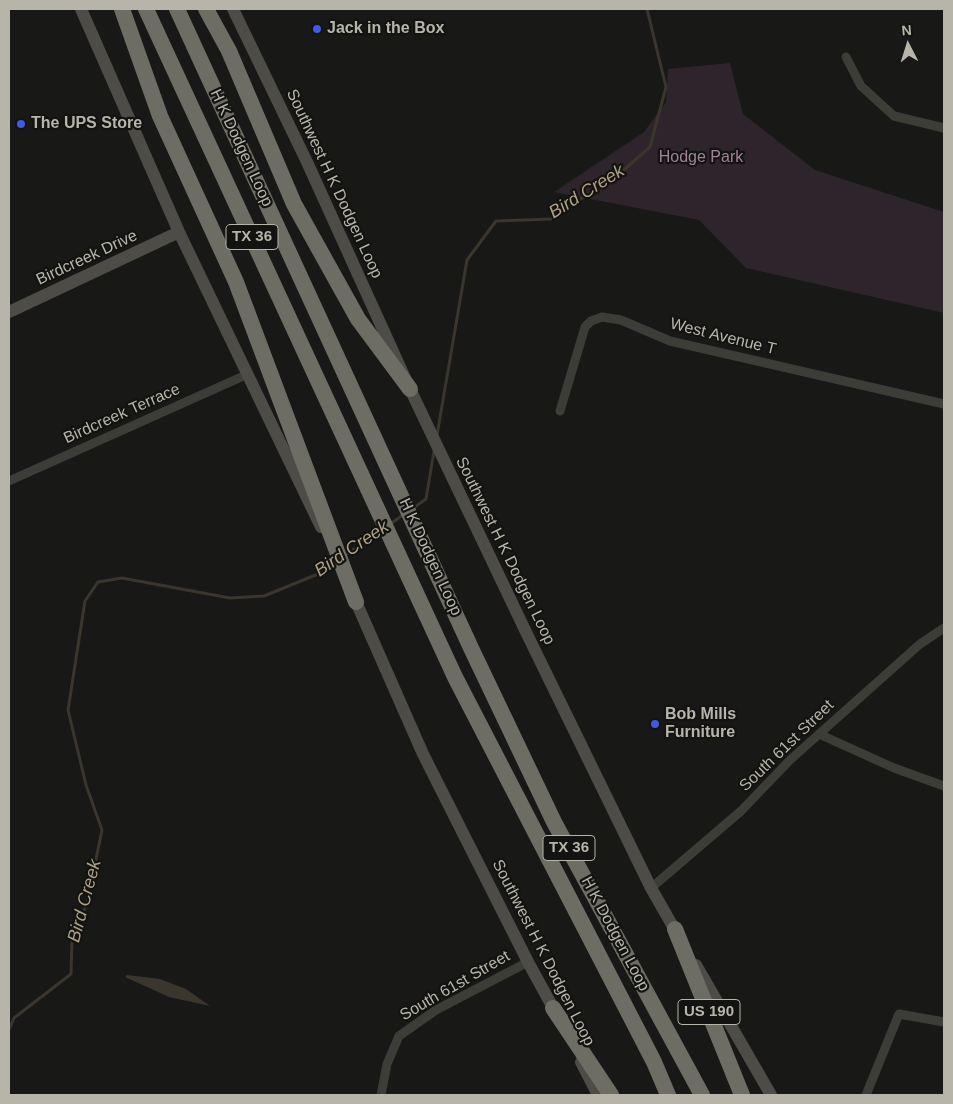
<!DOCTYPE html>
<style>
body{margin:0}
#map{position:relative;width:953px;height:1104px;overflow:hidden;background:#181816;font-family:Arial,sans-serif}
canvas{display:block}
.frame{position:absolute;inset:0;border:10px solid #b7b5a9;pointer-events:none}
.north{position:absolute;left:883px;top:20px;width:50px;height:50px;-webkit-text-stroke:4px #131311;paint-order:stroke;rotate:355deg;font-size:14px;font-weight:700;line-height:20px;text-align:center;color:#b7b5a9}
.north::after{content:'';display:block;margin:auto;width:18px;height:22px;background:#b7b5a9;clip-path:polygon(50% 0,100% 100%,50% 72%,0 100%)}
</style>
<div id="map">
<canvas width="953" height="1104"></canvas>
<div class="frame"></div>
<div class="north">N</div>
</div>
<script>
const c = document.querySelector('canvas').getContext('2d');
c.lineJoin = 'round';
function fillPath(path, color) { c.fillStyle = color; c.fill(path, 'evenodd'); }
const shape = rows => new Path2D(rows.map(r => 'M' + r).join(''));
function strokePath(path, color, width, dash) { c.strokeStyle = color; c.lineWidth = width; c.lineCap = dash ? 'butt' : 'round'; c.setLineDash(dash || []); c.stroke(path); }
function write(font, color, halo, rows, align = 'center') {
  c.font = font + ' Arial,sans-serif'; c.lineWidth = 4.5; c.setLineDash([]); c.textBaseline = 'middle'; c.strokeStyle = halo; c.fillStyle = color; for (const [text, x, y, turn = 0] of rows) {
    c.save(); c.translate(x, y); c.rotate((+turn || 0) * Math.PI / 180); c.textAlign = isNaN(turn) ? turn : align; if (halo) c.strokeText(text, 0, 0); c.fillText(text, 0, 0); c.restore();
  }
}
const green = shape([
 [730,63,743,114,815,170,944,212,944,313,746,268,699,220,554,192,644,132,666,102,668,69]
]);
const water = shape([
 [127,975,160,979,186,989,210,1006,169,997,125,977]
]);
const stream = shape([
 [437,435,467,260,496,221,551,219,625,169,650,147,666,87,647,9],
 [412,509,426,499,434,451],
 [389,525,404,514],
 [344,556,382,530],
 [9,1030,14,1018,71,974,72,939,87,903,102,830,86,785,68,710,85,601,98,582,122,578,230,598,264,596,318,574,337,561]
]);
const street = shape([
 [846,57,861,86,894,116,944,128],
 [560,411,585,327,591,321,602,317,621,320,670,341,944,404],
 [9,481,248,374],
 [819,734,894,768,944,786],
 [651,888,741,811,790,760,920,644,944,628],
 [381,1095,387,1064,399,1036,436,1010,528,962],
 [866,1095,899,1014,944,1022]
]);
const secondary = shape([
 [81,9,179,232,321,527],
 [233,9,307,162,410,389,525,630,651,888,679,937],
 [9,312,179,232],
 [353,595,423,754,528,962,557,1015],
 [696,965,771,1095],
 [581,1062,598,1095]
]);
const highway = shape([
 [122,9,160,116,236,282,356,602],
 [146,9,455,677,654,1062,668,1095],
 [177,9,471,648,554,822,702,1095],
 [206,9,229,51,294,204,358,319,410,389],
 [675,929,742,1095],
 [553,1008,611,1095]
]);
const markers = [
 [317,29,5,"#415ae5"],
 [21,124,5,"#415ae5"],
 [655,724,5,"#415ae5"]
];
const shields = [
 [252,237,52],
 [569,848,52],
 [709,1012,62]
];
const shieldNames = [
 ["TX 36",252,237],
 ["TX 36",569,848],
 ["US 190",709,1012]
];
const poiNames = [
 ["Jack in the Box",327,29],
 ["The UPS Store",31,124],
 ["Bob Mills",665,715],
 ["Furniture",665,733]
];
const streetNames = [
 ["H K Dodgen Loop",241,148,65],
 ["Southwest H K Dodgen Loop",334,184,65],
 ["Birdcreek Drive",87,258,-25],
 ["West Avenue T",723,337,14],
 ["Birdcreek Terrace",122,414,-24],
 ["Southwest H K Dodgen Loop",505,551,64],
 ["H K Dodgen Loop",430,557,65],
 ["South 61st Street",787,746,-44],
 ["H K Dodgen Loop",615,934,62],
 ["Southwest H K Dodgen Loop",543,953,63],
 ["South 61st Street",455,986,-30]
];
const parkNames = [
 ["Hodge Park",701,158]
];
const waterNames = [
 ["Bird Creek",587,192,-32],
 ["Bird Creek",352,549,-34],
 ["Bird Creek",85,901,-75]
];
fillPath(green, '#2d252b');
fillPath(water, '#3b362d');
strokePath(stream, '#3b362d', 3);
strokePath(street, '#3d3d38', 9);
strokePath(secondary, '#4d4c46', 12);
strokePath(highway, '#6d6d64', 16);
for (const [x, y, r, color] of markers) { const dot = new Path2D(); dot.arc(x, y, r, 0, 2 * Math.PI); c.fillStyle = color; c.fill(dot); strokePath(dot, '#131311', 2); }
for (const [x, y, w] of shields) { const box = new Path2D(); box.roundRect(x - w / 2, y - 12.5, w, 25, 4); c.fillStyle = '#131311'; c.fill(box); strokePath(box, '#b7b5a9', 1); }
write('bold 15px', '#b7b5a9', null, shieldNames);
write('bold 16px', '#b7b5a9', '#131311', poiNames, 'left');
write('16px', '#b7b5a9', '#131311', streetNames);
write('16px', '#a18299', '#131311', parkNames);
write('italic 18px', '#b0a083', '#131311', waterNames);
</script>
